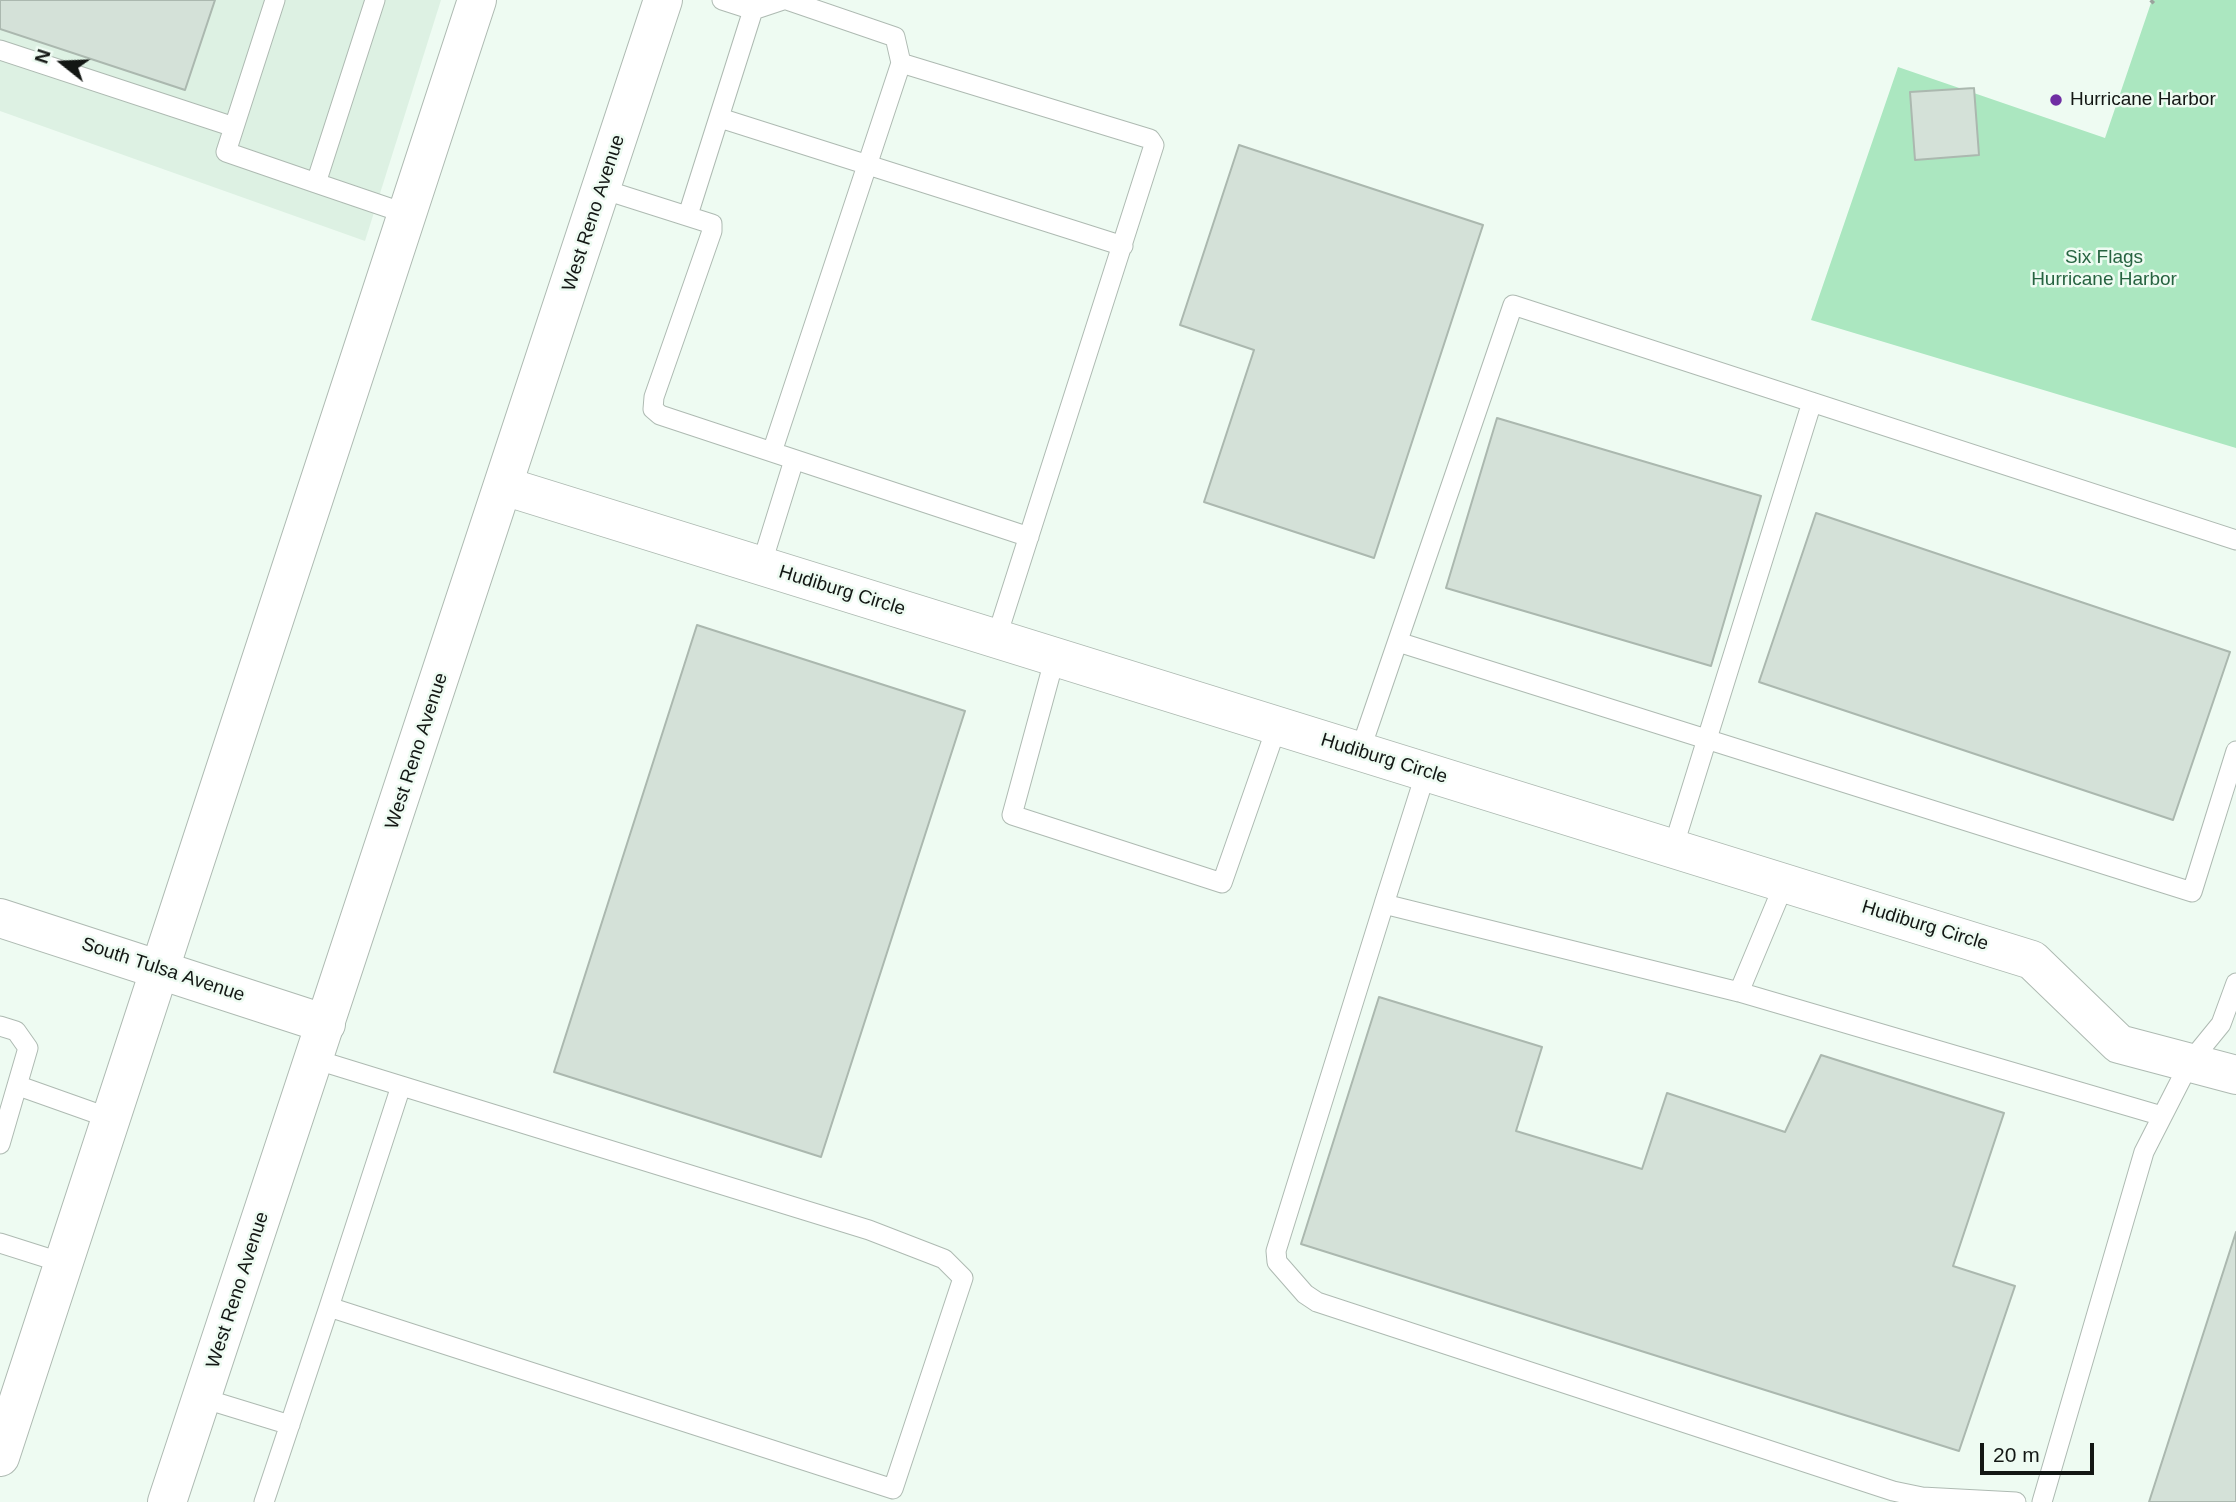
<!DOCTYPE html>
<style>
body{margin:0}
#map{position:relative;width:2236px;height:1502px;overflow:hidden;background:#eefbf2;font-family:Arial,sans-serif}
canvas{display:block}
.north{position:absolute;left:28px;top:28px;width:70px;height:70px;-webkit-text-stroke:5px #eefbf2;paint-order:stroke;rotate:288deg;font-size:19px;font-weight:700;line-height:28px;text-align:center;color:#131714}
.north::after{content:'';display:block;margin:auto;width:24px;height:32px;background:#131714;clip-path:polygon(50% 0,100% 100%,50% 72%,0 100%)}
.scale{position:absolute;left:1980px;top:1443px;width:114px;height:32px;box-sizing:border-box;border:4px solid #131714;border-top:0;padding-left:9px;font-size:21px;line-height:24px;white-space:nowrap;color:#131714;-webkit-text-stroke:5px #eefbf2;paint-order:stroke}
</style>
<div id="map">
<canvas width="2236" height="1502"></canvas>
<div class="north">N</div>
<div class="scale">20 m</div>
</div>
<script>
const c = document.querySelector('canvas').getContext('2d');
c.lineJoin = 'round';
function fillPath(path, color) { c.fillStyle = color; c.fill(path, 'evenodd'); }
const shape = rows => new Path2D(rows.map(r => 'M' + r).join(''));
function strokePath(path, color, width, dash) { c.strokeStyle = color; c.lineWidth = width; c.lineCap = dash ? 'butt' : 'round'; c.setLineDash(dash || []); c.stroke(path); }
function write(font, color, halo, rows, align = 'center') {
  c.font = font + ' Arial,sans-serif'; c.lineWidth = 5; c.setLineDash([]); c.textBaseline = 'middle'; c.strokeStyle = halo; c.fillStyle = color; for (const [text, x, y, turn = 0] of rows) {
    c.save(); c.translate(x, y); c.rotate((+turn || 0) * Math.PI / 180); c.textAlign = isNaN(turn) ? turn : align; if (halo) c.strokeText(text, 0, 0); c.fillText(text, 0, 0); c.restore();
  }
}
const built = shape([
 [0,0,441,0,365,241,0,111]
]);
const green = shape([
 [2152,0,2236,0,2236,448,1811,320,1898,67,2105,138]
]);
const building = shape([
 [0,0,215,0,185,90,0,29,0,0],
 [1974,88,1979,155,1915,160,1910,92,1974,88],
 [1239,145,1483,225,1374,558,1204,502,1254,350,1180,325,1239,145],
 [1497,418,1761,496,1711,666,1446,588,1497,418],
 [1816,513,2230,652,2173,820,1759,682,1816,513],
 [697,625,965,711,821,1157,554,1072,697,625],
 [1379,997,1542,1047,1516,1131,1642,1169,1667,1093,1785,1132,1821,1055,2004,1113,1953,1266,2015,1286,1959,1451,1301,1244,1379,997],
 [2236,1232,2236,1502,2149,1502,2236,1232]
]);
const path = shape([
 [2151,3,2154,0]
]);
const service = shape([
 [275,0,226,152,316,183],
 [375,0,316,183,407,214],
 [722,0,753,10,783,0],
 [787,0,895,37,901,63,1150,139,1154,145,996,639],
 [0,50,234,127],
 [720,118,1123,246],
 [602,189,712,224,712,231,654,397,653,409,660,415,1029,537],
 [688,215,753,10],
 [772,452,901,63],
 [761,566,794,460],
 [1398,642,2192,892,2236,751],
 [1055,657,1012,815,1222,883,1277,726],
 [1360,751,1513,305,2236,540],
 [1426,772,1384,904,1739,992,2162,1116],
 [1673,848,1812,402],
 [1384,904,1276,1251,1277,1262,1305,1294,1317,1302,1893,1491,1922,1497,2016,1502],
 [1739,992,1785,882],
 [0,1026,16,1031,28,1048,0,1144],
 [19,1086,112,1119],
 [0,1243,63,1263],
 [329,1307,401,1086],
 [202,1398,290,1425],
 [264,1502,329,1307,893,1489,963,1278,944,1259,869,1230,314,1059],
 [2042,1502,2144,1152,2190,1062,2221,1024,2236,983]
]);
const minor = shape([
 [504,486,2032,960,2119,1044,2236,1075],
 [0,918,326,1024]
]);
const primary = shape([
 [0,1457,477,0],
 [167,1502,663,0]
]);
const markers = [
 [2056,100,7,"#6f2ea3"]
];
const poiNames = [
 ["Hurricane Harbor",2070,100]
];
const streetNames = [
 ["West Reno Avenue",594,213,-72],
 ["Hudiburg Circle",842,591,17],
 ["West Reno Avenue",417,751,-72],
 ["Hudiburg Circle",1384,759,17],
 ["Hudiburg Circle",1925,926,17],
 ["South Tulsa Avenue",163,970,18],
 ["West Reno Avenue",238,1290,-72]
];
const parkNames = [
 ["Six Flags",2104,258],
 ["Hurricane Harbor",2104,280]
];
fillPath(built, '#ddf1e3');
fillPath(green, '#abe7c0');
fillPath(building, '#d4e1d8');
strokePath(building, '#abb8af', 2);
strokePath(service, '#aebab2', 21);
strokePath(minor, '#aebab2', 40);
strokePath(primary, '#aebab2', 40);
strokePath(path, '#9aa39d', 4.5, [3.5, 3.5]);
strokePath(service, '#fff', 19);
strokePath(minor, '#fff', 38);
strokePath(primary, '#fff', 38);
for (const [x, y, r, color] of markers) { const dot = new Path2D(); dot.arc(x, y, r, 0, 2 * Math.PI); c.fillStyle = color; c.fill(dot); strokePath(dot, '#eefbf2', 2.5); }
write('19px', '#131714', '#eefbf2', poiNames, 'left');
write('19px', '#131714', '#eefbf2', streetNames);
write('19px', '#276441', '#eefbf2', parkNames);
</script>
